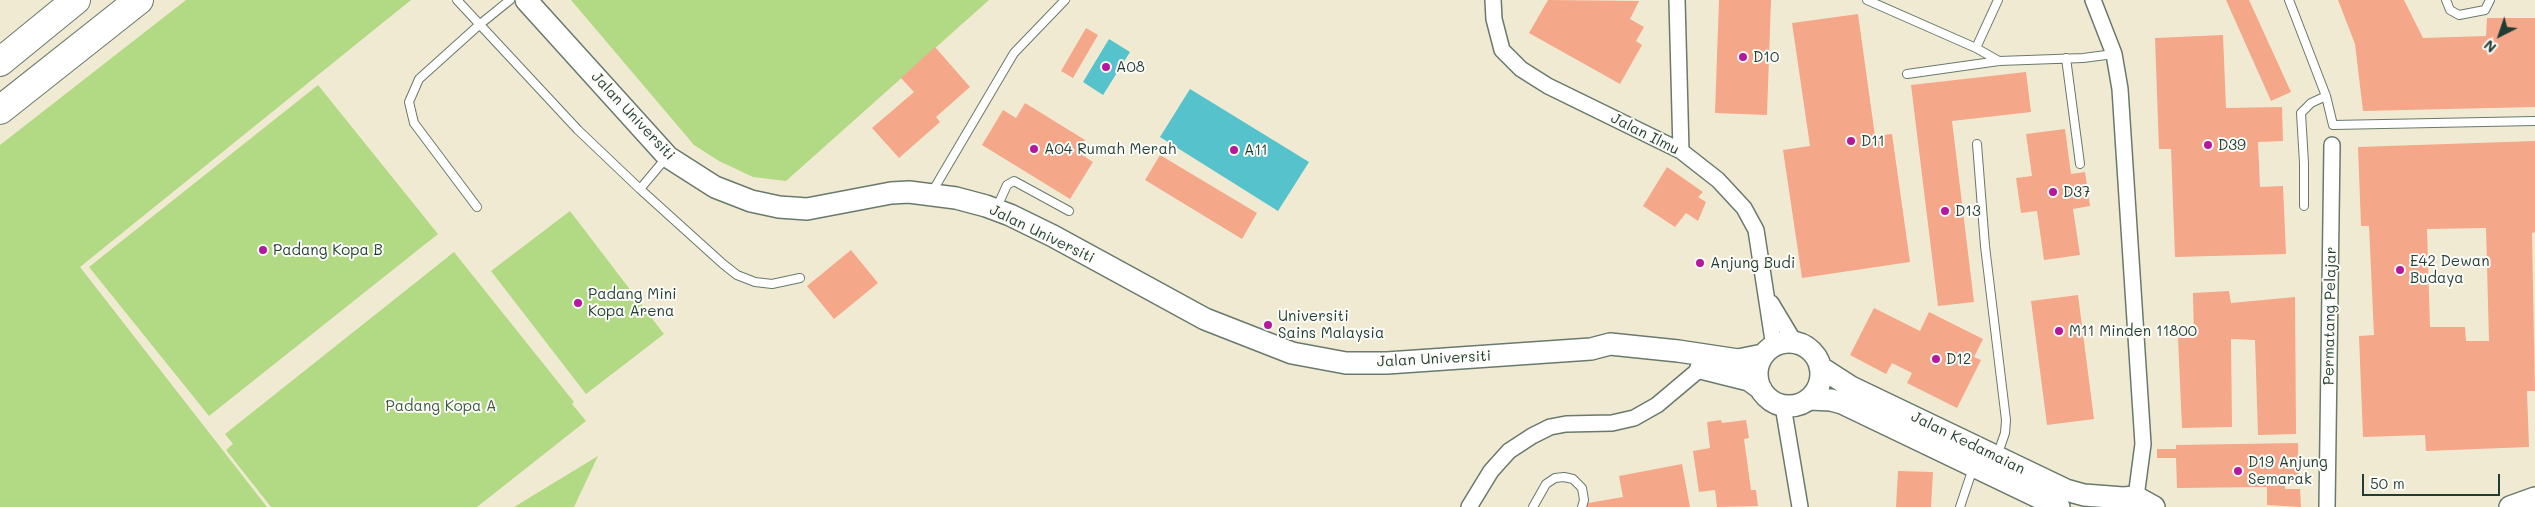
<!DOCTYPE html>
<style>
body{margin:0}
#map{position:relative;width:2535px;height:507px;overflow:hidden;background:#f1ead3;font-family:Mali,sans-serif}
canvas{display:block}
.north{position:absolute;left:2475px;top:10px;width:50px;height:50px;-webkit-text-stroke:4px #fdfcf7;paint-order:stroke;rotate:221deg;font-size:14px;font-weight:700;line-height:20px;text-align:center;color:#1f3d34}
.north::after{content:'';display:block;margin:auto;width:18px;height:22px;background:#1f3d34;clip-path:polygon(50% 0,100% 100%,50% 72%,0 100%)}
.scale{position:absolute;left:2362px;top:474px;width:138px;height:22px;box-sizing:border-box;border:2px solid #1f3d34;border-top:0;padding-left:6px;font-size:15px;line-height:18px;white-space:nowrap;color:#1f3d34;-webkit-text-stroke:4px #fdfcf7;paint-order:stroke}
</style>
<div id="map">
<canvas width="2535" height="507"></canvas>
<div class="north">N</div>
<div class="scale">50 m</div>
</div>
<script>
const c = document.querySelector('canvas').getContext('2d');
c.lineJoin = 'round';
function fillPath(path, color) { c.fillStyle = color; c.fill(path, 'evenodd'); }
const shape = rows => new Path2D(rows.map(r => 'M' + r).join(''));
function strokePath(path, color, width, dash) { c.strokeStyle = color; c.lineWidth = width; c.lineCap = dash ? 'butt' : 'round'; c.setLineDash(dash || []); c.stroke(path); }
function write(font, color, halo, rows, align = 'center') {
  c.font = font + ' Mali,sans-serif'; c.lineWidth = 4; c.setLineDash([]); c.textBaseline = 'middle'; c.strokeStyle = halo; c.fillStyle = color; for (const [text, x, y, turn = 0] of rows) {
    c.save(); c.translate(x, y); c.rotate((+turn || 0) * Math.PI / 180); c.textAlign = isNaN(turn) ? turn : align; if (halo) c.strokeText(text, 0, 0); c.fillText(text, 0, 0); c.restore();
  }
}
const green = shape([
 [186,0,411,0,80,267,267,507,0,507,0,145],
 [571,0,989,0,786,181,753,177,719,161,694,145],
 [318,85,438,234,209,416,89,267],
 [570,211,664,334,586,394,491,271],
 [454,252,574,402,572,404,586,421,477,507,271,507,226,450,233,444,225,434],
 [598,456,574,507,514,507]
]);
const water = shape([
 [1109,39,1130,52,1103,95,1083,82],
 [1190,89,1309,162,1278,211,1160,137]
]);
const building = shape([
 [1548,0,1639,1,1630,19,1644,27,1636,41,1642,45,1620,84,1529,33],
 [1719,0,1771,0,1767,115,1715,113],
 [2226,0,2249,0,2291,92,2271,101],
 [2338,0,2404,0,2423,38,2486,36,2487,18,2535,18,2535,107,2363,111,2355,44],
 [1858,14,1875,136,1892,134,1910,262,1802,278,1783,150,1810,146,1792,23],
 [1086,28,1098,35,1073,78,1061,71],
 [2223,35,2226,108,2282,107,2283,141,2258,142,2260,187,2283,186,2286,254,2175,257,2171,149,2159,149,2155,38],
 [935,47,970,87,936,117,940,122,899,158,872,128,914,92,901,78],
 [2026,72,2031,112,1952,121,1974,302,1938,306,1911,85],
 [1025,103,1085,140,1078,152,1093,162,1070,199,982,145,1003,110,1016,118],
 [2065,129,2071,174,2085,172,2090,206,2073,209,2080,255,2044,260,2037,211,2021,213,2016,178,2032,176,2026,134],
 [2535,141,2535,232,2532,233,2535,391,2527,391,2529,447,2426,451,2425,435,2363,437,2359,336,2374,335,2369,226,2361,226,2358,147],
 [2486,228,2489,341,2466,341,2465,327,2430,327,2427,229],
 [1160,155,1257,213,1242,239,1145,180],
 [1667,167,1703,192,1698,197,1706,202,1698,221,1686,213,1675,227,1643,206],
 [851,250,878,283,834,319,807,286],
 [2229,291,2231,303,2295,297,2296,434,2258,435,2255,340,2231,339,2232,427,2182,428,2178,338,2194,338,2193,293],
 [2078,295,2094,419,2047,425,2031,301],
 [1874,308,1920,331,1929,312,1983,339,1974,357,1981,360,1957,408,1907,383,1912,373,1892,363,1886,374,1850,355],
 [1721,420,1722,423,1746,420,1749,438,1744,439,1751,490,1756,490,1758,506,1717,507,1715,490,1699,492,1693,451,1710,448,1707,422],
 [2298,443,2299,478,2285,478,2285,489,2300,489,2301,507,2267,505,2267,487,2177,488,2176,458,2157,458,2157,449,2176,449,2176,445],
 [1682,464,1690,507,1586,507,1588,503,1623,497,1619,476],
 [1898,471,1933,472,1931,507,1896,507]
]);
const lane = shape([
 [457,0,578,130,640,189],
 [1867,0,1976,48,1999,61],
 [2289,0,2326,96,2333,125,2535,121],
 [2446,0,2450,10,2459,15,2485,10,2490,0],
 [1976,48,1998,0],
 [2066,58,2080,164],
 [1907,74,1999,61,2083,58,2114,54],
 [1977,144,1985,246,2006,420,2005,433,1997,456],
 [666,158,640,189,723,264,737,275,755,282,772,284,800,278],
 [932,192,1014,53,1065,0],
 [2304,206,2304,163,2301,113,2311,103,2326,96],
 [477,207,414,123,409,102,419,79,479,25,510,0],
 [997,207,1007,185,1014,181,1069,211],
 [1533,507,1546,484,1555,478,1564,477,1573,479,1582,488,1584,500,1582,507],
 [1960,507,1973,468]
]);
const street = shape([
 [1493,0,1494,19,1502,50,1521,69,1548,86,1681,151,1718,180,1744,208,1756,230,1774,347],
 [1677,0,1681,151],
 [2093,0,2114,54,2120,89,2143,444,2136,497],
 [1771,303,1795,343],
 [1783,406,1800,507],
 [1469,507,1491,471,1509,451,1532,436,1550,427,1566,424,1612,423,1634,418,1657,405,1701,368],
 [2327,507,2332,145]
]);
const secondary = shape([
 [526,0,668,157,715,187,751,201,779,207,807,209,891,193,909,192,956,198,986,206,1010,215,1053,236,1205,319,1292,353,1346,363,1387,363,1591,349,1610,344,1678,351,1738,360,1763,355],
 '1757 374a32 32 0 1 1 64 0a32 32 0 1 1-64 0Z',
 [1820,367,1851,387,2066,490,2084,495,2123,498],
 [1701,368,1749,380,1761,389],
 [1810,399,1831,400,1842,403,2059,507],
 [2112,503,2123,498,2136,497,2154,507],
 [2510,507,2535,498]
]);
const highway = shape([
 [0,62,76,0],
 [0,110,139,0]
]);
const markers = [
 [1743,57,5,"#b5179e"],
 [1106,67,5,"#b5179e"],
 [1851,141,5,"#b5179e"],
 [2208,145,5,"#b5179e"],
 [1034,149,5,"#b5179e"],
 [1234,150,5,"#b5179e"],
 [2053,192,5,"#b5179e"],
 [1945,211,5,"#b5179e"],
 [263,250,5,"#b5179e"],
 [1700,263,5,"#b5179e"],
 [2400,270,5,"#b5179e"],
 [578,303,5,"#b5179e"],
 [1268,325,5,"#b5179e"],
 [2059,331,5,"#b5179e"],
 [1936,359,5,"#b5179e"],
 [2238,471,5,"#b5179e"]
];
const poiNames = [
 ["D10",1753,57],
 ["A08",1116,67],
 ["D11",1861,141],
 ["D39",2218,145],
 ["A04 Rumah Merah",1044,149],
 ["A11",1244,150],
 ["D37",2063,192],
 ["D13",1955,211],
 ["Padang Kopa B",273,250],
 ["E42 Dewan",2410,261],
 ["Budaya",2410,278],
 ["Anjung Budi",1710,263],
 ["Padang Mini",588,294],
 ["Kopa Arena",588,311],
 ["Universiti",1278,316],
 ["Sains Malaysia",1278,333],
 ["M11 Minden 11800",2069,331],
 ["D12",1946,359],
 ["D19 Anjung",2248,462],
 ["Semarak",2248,479]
];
const streetNames = [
 ["Jalan Universiti",633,116,47],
 ["Jalan Ilmu",1645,134,27],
 ["Jalan Universiti",1042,234,26],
 ["Permatang Pelajar",2330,316,-89],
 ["Jalan Universiti",1434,359,-3],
 ["Jalan Kedamaian",1968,443,26]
];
const parkNames = [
 ["Padang Kopa A",441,406]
];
fillPath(green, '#b2d983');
fillPath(water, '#55c2cc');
fillPath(building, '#f5a78a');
strokePath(lane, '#687a6c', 10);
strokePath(street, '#687a6c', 18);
strokePath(secondary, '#687a6c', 24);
strokePath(highway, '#687a6c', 30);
strokePath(lane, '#fff', 8);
strokePath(street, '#fff', 15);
strokePath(secondary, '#fff', 21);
strokePath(highway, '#fff', 28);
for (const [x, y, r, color] of markers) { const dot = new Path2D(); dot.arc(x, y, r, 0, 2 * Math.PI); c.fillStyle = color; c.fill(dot); strokePath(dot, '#fdfcf7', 2); }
write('15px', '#1f3d34', '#fdfcf7', poiNames, 'left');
write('15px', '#1f3d34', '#fdfcf7', streetNames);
write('15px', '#3c5c44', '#fdfcf7', parkNames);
</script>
